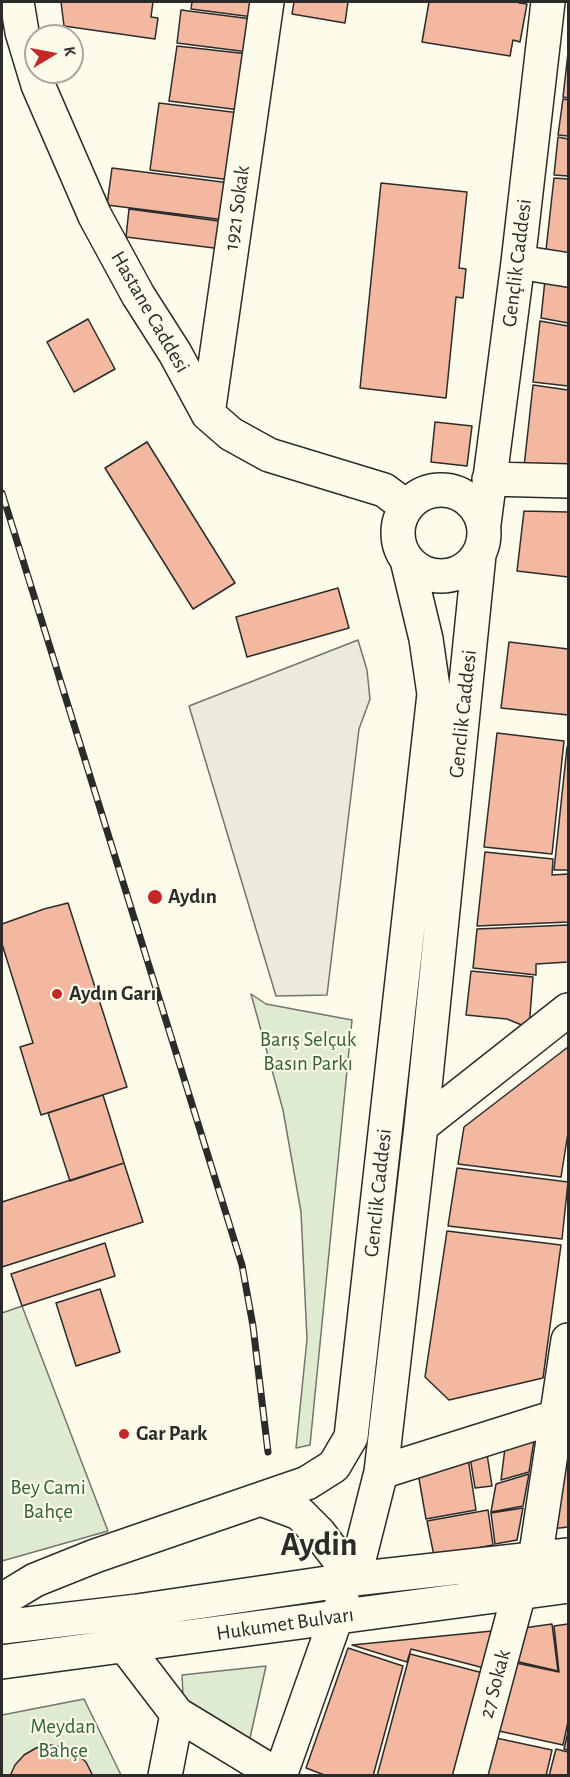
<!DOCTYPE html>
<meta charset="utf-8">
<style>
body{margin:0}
#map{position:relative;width:570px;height:1777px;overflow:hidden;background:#fdfbea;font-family:"Alegreya Sans",sans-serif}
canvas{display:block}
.frame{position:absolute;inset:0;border:3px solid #2b2b2b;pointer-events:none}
.north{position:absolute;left:24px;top:24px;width:60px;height:60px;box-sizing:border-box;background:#fdfbea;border:2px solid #a9a89e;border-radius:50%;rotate:80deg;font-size:16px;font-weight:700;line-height:24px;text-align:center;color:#2b2b2b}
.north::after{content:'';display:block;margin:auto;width:21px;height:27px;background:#c62828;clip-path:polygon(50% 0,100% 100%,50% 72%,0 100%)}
</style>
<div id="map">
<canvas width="570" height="1777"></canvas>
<div class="frame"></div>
<div class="north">K</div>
</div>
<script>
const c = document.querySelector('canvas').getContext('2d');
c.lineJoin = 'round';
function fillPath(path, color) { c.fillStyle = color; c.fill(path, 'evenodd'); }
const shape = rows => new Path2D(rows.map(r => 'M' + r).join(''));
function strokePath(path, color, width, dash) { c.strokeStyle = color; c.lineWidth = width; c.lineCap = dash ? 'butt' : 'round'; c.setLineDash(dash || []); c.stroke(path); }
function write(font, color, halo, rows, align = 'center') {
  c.font = font + ' "Alegreya Sans",sans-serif'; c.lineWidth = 4.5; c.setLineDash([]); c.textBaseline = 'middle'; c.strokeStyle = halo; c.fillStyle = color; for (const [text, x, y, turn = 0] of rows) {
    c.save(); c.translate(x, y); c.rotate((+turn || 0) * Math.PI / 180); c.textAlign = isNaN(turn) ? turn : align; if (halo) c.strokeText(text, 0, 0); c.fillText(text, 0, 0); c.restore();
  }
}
const green = shape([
 [251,994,266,1004,352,1020,310,1445,296,1448,307,1339,301,1212,283,1110,251,994],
 [22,1306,108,1531,2,1561,2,1313,22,1306],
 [266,1666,246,1756,185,1737,182,1675,266,1666],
 [84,1699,121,1775,2,1776,2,1715,84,1699]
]);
const parking = shape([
 [358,640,367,670,370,699,359,729,327,995,276,996,189,706,358,640]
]);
const building = shape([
 [61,2,153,2,151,17,158,18,155,39,64,26,61,2],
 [192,2,255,2,253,17,191,9,192,2],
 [294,2,348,2,345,23,292,14,294,2],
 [429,2,520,2,519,3,527,4,520,42,513,40,510,56,422,42,429,2],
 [181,10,252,19,248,52,177,43,181,10],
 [177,46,248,54,240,110,169,101,177,46],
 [568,53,568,98,563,97,568,53],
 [563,99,568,100,568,136,558,135,563,99],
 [159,103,240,113,231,180,150,170,159,103],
 [558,137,568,139,568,176,554,175,558,137],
 [112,168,230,183,225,220,107,205,112,168],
 [554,178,568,179,568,254,546,250,554,178],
 [381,183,467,192,459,268,466,269,463,298,456,297,446,398,360,388,381,183],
 [129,209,226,222,222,249,126,237,129,209],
 [545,280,568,284,568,323,541,318,545,280],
 [88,319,115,369,74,392,47,342,88,319],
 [540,321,568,326,568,386,533,382,540,321],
 [533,385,568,390,568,469,524,467,533,385],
 [435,422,472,426,467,466,431,462,435,422],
 [147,442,235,583,193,609,105,468,147,442],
 [524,511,568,512,568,577,517,571,524,511],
 [338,588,349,628,247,657,236,617,338,588],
 [509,642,568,649,568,715,501,708,509,642],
 [497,733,564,741,552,854,484,847,497,733],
 [567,747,568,748,568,870,554,870,567,747],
 [485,852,553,859,552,875,568,874,568,922,477,926,485,852],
 [68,903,127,1087,41,1115,20,1047,33,1043,2,944,2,924,44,909,68,903],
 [568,925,568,962,536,964,536,975,473,968,477,929,568,925],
 [471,971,533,977,529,1028,507,1019,466,1015,471,971],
 [568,1047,568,1133,561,1177,458,1164,464,1127,568,1047],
 [103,1095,124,1163,70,1181,48,1113,103,1095],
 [124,1163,143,1222,2,1267,2,1202,124,1163],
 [457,1168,568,1182,562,1239,448,1226,457,1168],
 [447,1231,561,1245,543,1378,449,1400,425,1377,447,1231],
 [105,1243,115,1276,22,1306,11,1274,105,1243],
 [100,1289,120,1352,76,1366,56,1303,100,1289],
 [535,1434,529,1472,501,1480,506,1440,535,1434],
 [568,1443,568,1527,551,1529,568,1443],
 [487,1454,492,1486,475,1488,470,1457,487,1454],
 [468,1458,476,1510,426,1519,417,1467,468,1458],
 [529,1474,523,1506,491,1512,496,1484,529,1474],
 [523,1508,517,1540,495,1544,491,1513,523,1508],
 [488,1510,493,1545,434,1556,427,1521,488,1510],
 [552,1624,558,1671,515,1661,523,1628,552,1624],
 [568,1624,568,1722,563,1745,499,1731,516,1663,559,1672,554,1626,568,1624],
 [492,1631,484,1668,411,1649,407,1662,352,1645,492,1631],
 [348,1648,403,1666,373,1776,327,1776,306,1768,348,1648],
 [410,1654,483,1673,458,1776,377,1776,410,1654],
 [568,1732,568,1750,564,1749,568,1732],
 [496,1738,552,1750,546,1776,487,1776,496,1738],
 [50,1745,64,1747,76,1753,86,1762,93,1776,10,1776,15,1765,24,1755,36,1748,50,1745],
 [556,1749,568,1752,568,1776,549,1776,556,1749]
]);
const minor = shape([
 [17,2,22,32,38,85,95,216,138,295,175,353,208,414,231,434,269,455,384,490,407,507],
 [518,262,568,270],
 [208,414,267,2],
 [489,479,568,481],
 '398 533a43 43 0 1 1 86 0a43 43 0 1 1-86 0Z',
 [484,524,518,262,548,2],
 [421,1126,568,1010],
 [381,1472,568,1413],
 [261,1499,299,1513,319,1533,354,1579],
 [535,1560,568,1340],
 [354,1579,381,1472,421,1126,479,555],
 [2,1600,35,1580,95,1556,307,1483,334,1466,351,1437,434,694,426,639,407,560],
 [470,1776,519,1593]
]);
const major = shape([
 [2,1627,137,1611,354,1579,568,1555],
 [125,1646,177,1714,165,1776],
 [2,1662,568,1586],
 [177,1714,279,1776],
 [280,1776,336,1618,343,1602]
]);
const rail = shape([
 [2,493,242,1265,253,1326,268,1452]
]);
const markers = [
 [155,897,8,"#c62828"],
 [57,994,6,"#c62828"],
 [124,1434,6,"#c62828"]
];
const streetNames = [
 ["1921 Sokak",237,208,-82],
 ["Gençlik Caddesi",517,263,-83],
 ["Hastane Caddesi",150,312,60],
 ["Genclik Caddesi",463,714,-84],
 ["Genclik Caddesi",378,1193,-84],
 ["Hukumet Bulvarı",285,1624,-8],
 ["27 Sokak",495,1684,-75]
];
const poiNames = [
 ["Aydın",168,897],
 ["Aydın Garı",69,994],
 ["Gar Park",136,1434]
];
const parkNames = [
 ["Barış Selçuk",308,1040],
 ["Basın Parkı",308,1064],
 ["Bey Cami",48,1488],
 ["Bahçe",48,1512],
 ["Meydan",63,1727],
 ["Bahçe",63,1751]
];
const townNames = [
 ["Aydin",319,1545]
];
fillPath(green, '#deebd1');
strokePath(green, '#74746e', 1.5);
fillPath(parking, '#eceadb');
strokePath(parking, '#74746e', 1.5);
fillPath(building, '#f2b8a0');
strokePath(building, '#2b2b2b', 1.5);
strokePath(minor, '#2b2b2b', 36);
strokePath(major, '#2b2b2b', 36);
strokePath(minor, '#fdfbea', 33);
strokePath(major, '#fdfbea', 33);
strokePath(rail, '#2b2b2b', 7);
strokePath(rail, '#fdfbea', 4.5, [14]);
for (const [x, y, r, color] of markers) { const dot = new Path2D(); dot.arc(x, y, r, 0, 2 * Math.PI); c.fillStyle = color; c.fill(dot); strokePath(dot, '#fdfbea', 2); }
write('21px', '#2b2b2b', '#fdfbea', streetNames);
write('bold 21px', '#2b2b2b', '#fdfbea', poiNames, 'left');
write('21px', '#34623c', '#fdfbea', parkNames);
write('bold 33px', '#2b2b2b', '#fdfbea', townNames);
</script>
